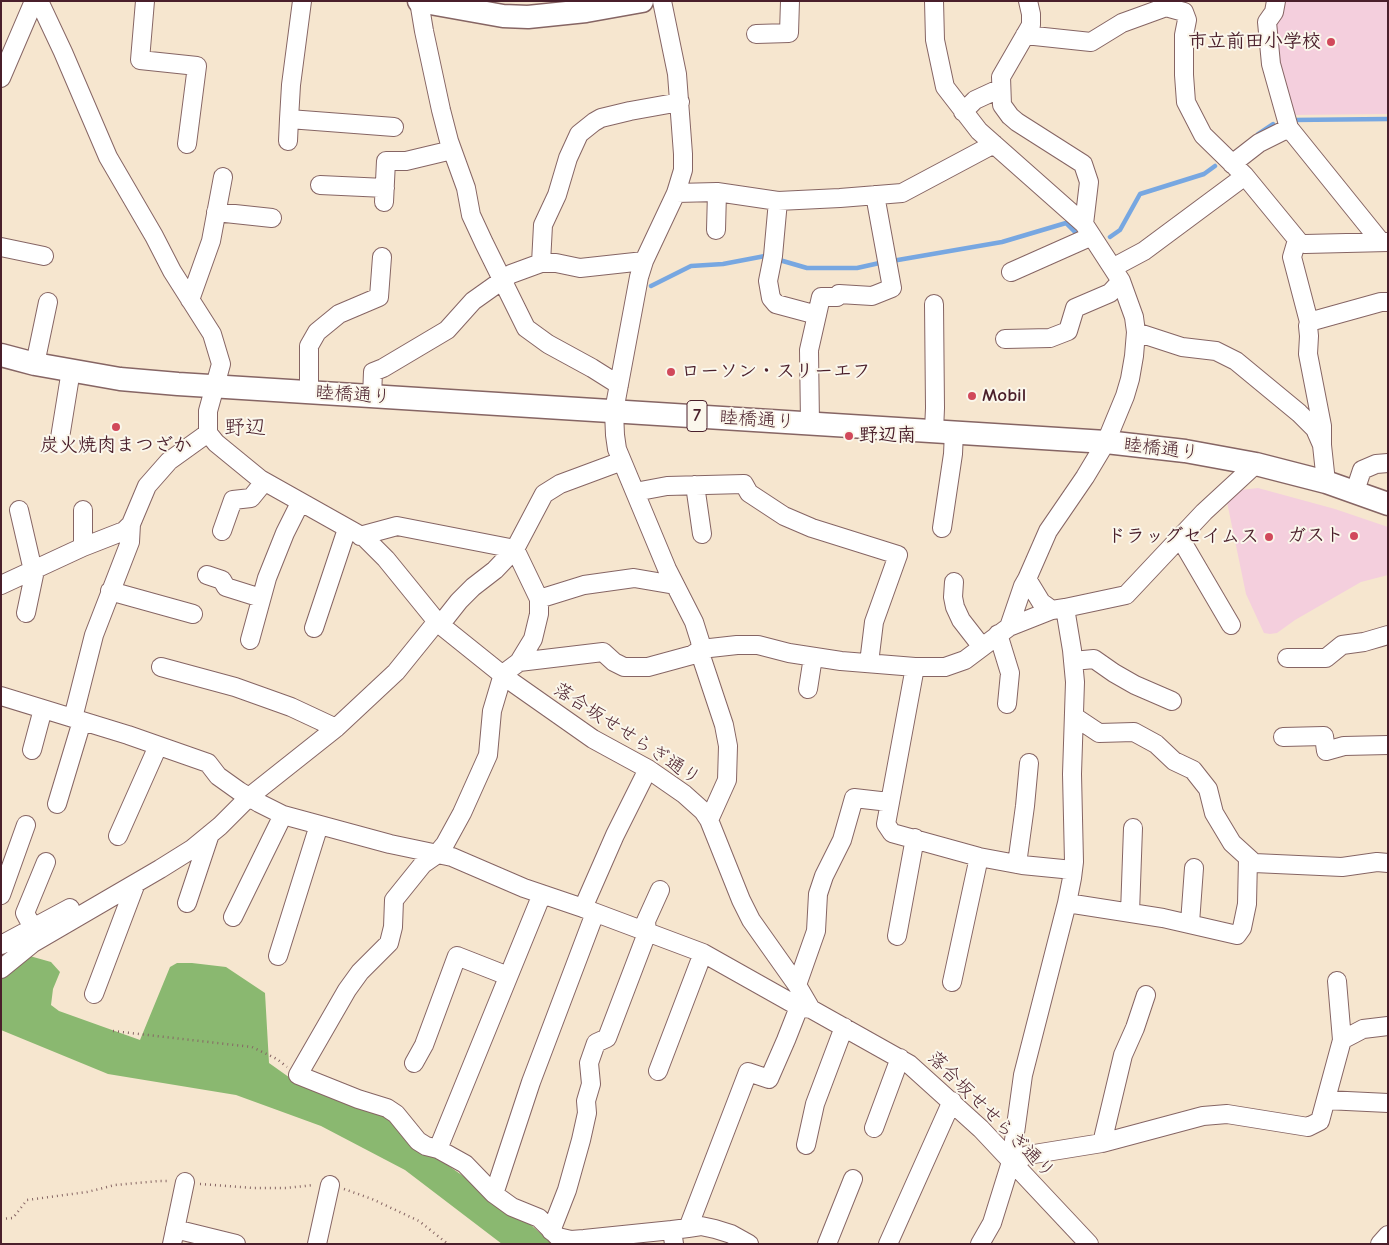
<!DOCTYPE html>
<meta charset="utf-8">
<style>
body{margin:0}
#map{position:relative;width:1389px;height:1245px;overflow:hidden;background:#f6e6cf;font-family:"Comic Neue",sans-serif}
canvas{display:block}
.frame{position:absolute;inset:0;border:2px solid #4a1f2b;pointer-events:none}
</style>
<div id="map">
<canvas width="1389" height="1245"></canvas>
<div class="frame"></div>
</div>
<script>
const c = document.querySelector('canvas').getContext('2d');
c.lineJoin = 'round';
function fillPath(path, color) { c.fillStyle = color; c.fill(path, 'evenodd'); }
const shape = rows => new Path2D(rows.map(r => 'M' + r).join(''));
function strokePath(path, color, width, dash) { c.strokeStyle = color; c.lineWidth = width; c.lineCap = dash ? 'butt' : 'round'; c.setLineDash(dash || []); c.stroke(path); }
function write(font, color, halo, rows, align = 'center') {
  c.font = font + ' "Comic Neue","Klee One",sans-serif'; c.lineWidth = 4; c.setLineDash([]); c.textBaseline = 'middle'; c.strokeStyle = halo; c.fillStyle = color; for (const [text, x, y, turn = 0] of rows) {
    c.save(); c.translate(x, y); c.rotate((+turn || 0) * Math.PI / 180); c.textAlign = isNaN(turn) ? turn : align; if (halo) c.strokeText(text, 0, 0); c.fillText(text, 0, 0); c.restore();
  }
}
const built = shape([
 [1282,1,1388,1,1388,114,1291,115,1277,62,1272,23],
 [1258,488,1335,509,1388,527,1388,575,1361,582,1295,620,1277,633,1270,634,1264,633,1246,594,1227,502,1240,490]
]);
const forest = shape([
 [12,951,51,962,60,972,53,989,51,1005,59,1011,140,1040,170,967,177,963,192,963,226,967,265,993,269,1063,300,1085,383,1116,429,1152,524,1219,553,1244,502,1244,405,1170,321,1126,236,1095,108,1074,1,1030,1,956]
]);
const stream = shape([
 [1292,120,1388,119],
 [1258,134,1273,124],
 [1110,237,1120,230,1140,194,1204,174,1215,166],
 [776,259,807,268,857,268,884,262],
 [892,261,1002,242,1066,223,1079,236],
 [651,286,691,266,723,264,765,256,769,257]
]);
const path = shape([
 [113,1031,252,1047,277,1059,287,1067],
 [200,1184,254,1188,286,1188,314,1185],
 [344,1189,372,1199,419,1221,448,1244],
 [1,1219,13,1218,27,1200,87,1192,115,1185,159,1181,170,1181]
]);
const minor = shape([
 [39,1,63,52,108,157,154,236,172,271,212,334,221,364,208,411,208,433,216,443,260,479,365,538,386,559,438,623,509,680,593,739,648,769,684,794,703,811,709,820,741,900,751,920,797,985,811,1009,909,1064,981,1129,1089,1244],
 [145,1,140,60,197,66,187,144],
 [302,1,291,85,289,119,394,127],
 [419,1,424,31,441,110,449,141,466,188,471,215,484,243,526,328,548,344,592,368,619,385],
 [662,1,677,74,683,154,683,170,676,193,644,261,639,277,614,411,615,435,617,449,667,569,694,622,700,641,702,659,724,725,728,746,727,780,709,820],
 [934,1,935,40,945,87,979,131,1084,224,1121,281,1134,317,1136,332,1134,356,1130,379,1125,396,1106,442,1085,477,1048,531,1027,579,1041,602,1052,610],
 [1028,1,1031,14,1031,25,1001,77,1002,105,1010,116,1017,122,1083,164,1089,182,1084,224],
 [1276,1,1274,12,1267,22,1271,64,1289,128,1381,242],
 [756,34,789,33,790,1],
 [1025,35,1091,42,1122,23,1166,7,1184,12,1187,20,1184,35,1184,75,1186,102,1203,135,1245,176,1300,243,1305,244,1388,242],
 [1,78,34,1],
 [963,112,975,100,1001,88],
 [288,141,289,119],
 [1232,164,1259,143,1289,128],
 [320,185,385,188],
 [676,193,717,192,778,201,840,198,902,193,994,144],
 [778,201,773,256,768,281,771,298,776,304,817,315],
 [384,202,386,161,406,161,452,150],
 [216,212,272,218],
 [716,230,717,192],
 [1297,240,1292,257,1309,322,1381,302,1388,302],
 [1,247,44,256],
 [541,263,543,225,557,195,568,158,579,134,594,122,601,118,630,111,680,102],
 [1114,267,1144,251,1245,176],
 [1011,272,1092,236],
 [190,300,211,241,223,177],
 [934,304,935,408,934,431],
 [1309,322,1308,326,1309,336,1308,354,1322,426,1322,445,1326,482],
 [1136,332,1182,347,1216,351,1236,361,1299,413,1315,429,1322,445],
 [1005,339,1050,338,1068,331,1075,308,1110,293,1121,281],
 [35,364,48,302],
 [309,392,309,346,317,332,339,314,379,297,382,257],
 [372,397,373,372,383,368,447,330,473,301,511,274,541,263,556,263,580,268,644,261],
 [810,423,809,350,821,297,837,297,839,294,872,296,892,288,875,195],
 [59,444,71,370],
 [695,485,702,534],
 [1355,491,1362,470,1376,464,1388,463],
 [635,492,667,486,744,484,749,493,784,516,812,528,898,555,874,622,869,663],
 [19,510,34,575,26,613],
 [942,528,953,454,954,432],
 [222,531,233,500,251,498,264,482],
 [360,536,397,526,515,549,539,599],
 [1180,538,1231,625],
 [83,547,83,510],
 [207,575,222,580,226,587,261,598],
 [954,582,953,597,955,607,961,620,982,647],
 [1,585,83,547,124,531,131,524,147,486,169,461,208,433],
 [110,591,193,614],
 [1065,608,1126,595,1204,512,1256,464],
 [1009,627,1023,586,1027,579],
 [314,628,347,529],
 [998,634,1010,673,1007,704],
 [250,640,267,578,285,533,300,503],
 [1287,658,1326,658,1342,645,1364,642,1388,635],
 [1073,661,1094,659,1114,673,1135,685,1172,701],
 [519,662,603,652,614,662,624,667,648,667,692,655,701,649,737,645,758,645,789,653,841,661,915,667,945,667,965,660,1009,627,1052,610,1065,608,1072,650,1075,682,1072,774,1074,862,1072,878,1067,903,1023,1075,1011,1162,992,1223,980,1244],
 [161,667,235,687,291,707,336,728],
 [915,667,886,824,892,833,979,857,1022,865,1073,870],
 [808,689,813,657],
 [1,696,128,735,208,763,218,776,239,791,259,803,283,815,390,844,452,857,524,888,583,908,703,953,799,1007,811,1009],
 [1075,717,1099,733,1134,732,1156,744,1174,761,1193,770,1208,789,1214,813,1232,843,1254,863,1342,867,1377,862,1388,863],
 [73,718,94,635,130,542,131,524],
 [1283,737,1324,736,1326,751,1344,746,1388,745],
 [32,750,43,709],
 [57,804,82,721],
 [118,836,158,746],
 [1017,864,1025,806,1029,763],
 [1,895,26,825],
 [187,903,210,834],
 [1067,903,1163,918,1237,935,1242,928,1247,904,1248,858],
 [583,908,615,835,648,769],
 [1130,913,1133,828],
 [233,917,283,815],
 [1190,923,1194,868],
 [33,928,25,913,46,862],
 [897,936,915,838],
 [1,945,70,908],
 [278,956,319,825],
 [1,969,33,943,160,869,192,849,220,826,249,797,336,728,396,672,434,625,444,620,459,601,473,587,495,570,515,549,544,494,560,484,622,461],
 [952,982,979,857],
 [797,985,816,931,818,894,824,876,842,840,854,798,889,802],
 [94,994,136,883],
 [1342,1040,1363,1029,1388,1026],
 [414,1063,424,1045,457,956,508,976],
 [658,1071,703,953],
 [1326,1100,1388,1103],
 [874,1128,900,1058],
 [1102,1143,1123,1055,1135,1028,1146,995],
 [806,1145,815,1104,844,1027],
 [438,1149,542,894],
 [1011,1162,1028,1155,1102,1143,1203,1116,1227,1114,1308,1127,1320,1121,1342,1040,1337,981],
 [494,1194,531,1082,595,913],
 [688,1228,701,1226,715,1229,731,1234,749,1244],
 [175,1229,236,1244],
 [672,1230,584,1239,571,1240,558,1237,539,1218,512,1207,494,1194,465,1164,438,1149,426,1146,418,1141,396,1114,387,1108,358,1099,298,1075,347,990,360,972,389,943,393,927,394,900,423,864,436,855,445,844,462,813,488,755,492,711,503,674,519,662,533,639,539,614,539,599,584,585,634,578,675,585],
 [551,1231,567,1190,581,1140,587,1113,586,1101,591,1084,589,1063,596,1043,607,1038,647,933,646,921,660,890],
 [172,1244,185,1182],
 [317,1244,330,1185],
 [674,1244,672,1230,688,1228,748,1072,769,1079,786,1040,799,1007],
 [827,1244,853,1179],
 [888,1244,952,1101],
 [1380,1244,1388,1235]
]);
const major = shape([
 [419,1,503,16,528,17,586,11,642,1],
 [1,355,35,364,120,379,178,384,1106,442,1185,451,1256,464,1326,482,1388,504]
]);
const markers = [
 [1331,42,5,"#d1495b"],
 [671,372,5,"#d1495b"],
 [972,396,5,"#d1495b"],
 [116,427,5,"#d1495b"],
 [849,436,5,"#d1495b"],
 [1354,536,5,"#d1495b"],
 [1269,537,5,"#d1495b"]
];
const shields = [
 [697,416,20]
];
const shieldNames = [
 ["7",697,416]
];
const poiNames = [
 ["市立前田小学校",1321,42],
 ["ローソン・スリーエフ",681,372,"left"],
 ["Mobil",982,396,"left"],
 ["野辺南",859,436,"left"],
 ["炭火焼肉まつざか",116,446,"center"],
 ["ガスト",1344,536],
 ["ドラッグセイムス",1259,537]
];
const streetNames = [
 ["睦橋通り",353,395,4],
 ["睦橋通り",757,420,4],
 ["睦橋通り",1161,449,7],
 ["落合坂せせらぎ通り",627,734,33],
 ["落合坂せせらぎ通り",991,1115,45]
];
const quarterNames = [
 ["野辺",245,428]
];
fillPath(built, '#f4cfdd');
fillPath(forest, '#8ab870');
strokePath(stream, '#77a7e1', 4.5);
strokePath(minor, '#866564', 20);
strokePath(major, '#866564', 25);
strokePath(path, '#866564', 2.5, [1, 4]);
strokePath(minor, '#fff', 18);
strokePath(major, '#fff', 22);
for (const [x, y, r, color] of markers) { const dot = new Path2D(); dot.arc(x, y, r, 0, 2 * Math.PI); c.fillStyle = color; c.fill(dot); strokePath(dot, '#fbf7ec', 2); }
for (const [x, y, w] of shields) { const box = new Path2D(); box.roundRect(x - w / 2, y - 15.5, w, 31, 4); c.fillStyle = '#fbf7ec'; c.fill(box); strokePath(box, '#4a1f2b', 1); }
write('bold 18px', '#4a1f2b', null, shieldNames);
write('bold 19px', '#4a1f2b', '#fbf7ec', poiNames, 'right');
write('19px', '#4a1f2b', '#fbf7ec', streetNames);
write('21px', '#4a1f2b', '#fbf7ec', quarterNames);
</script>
